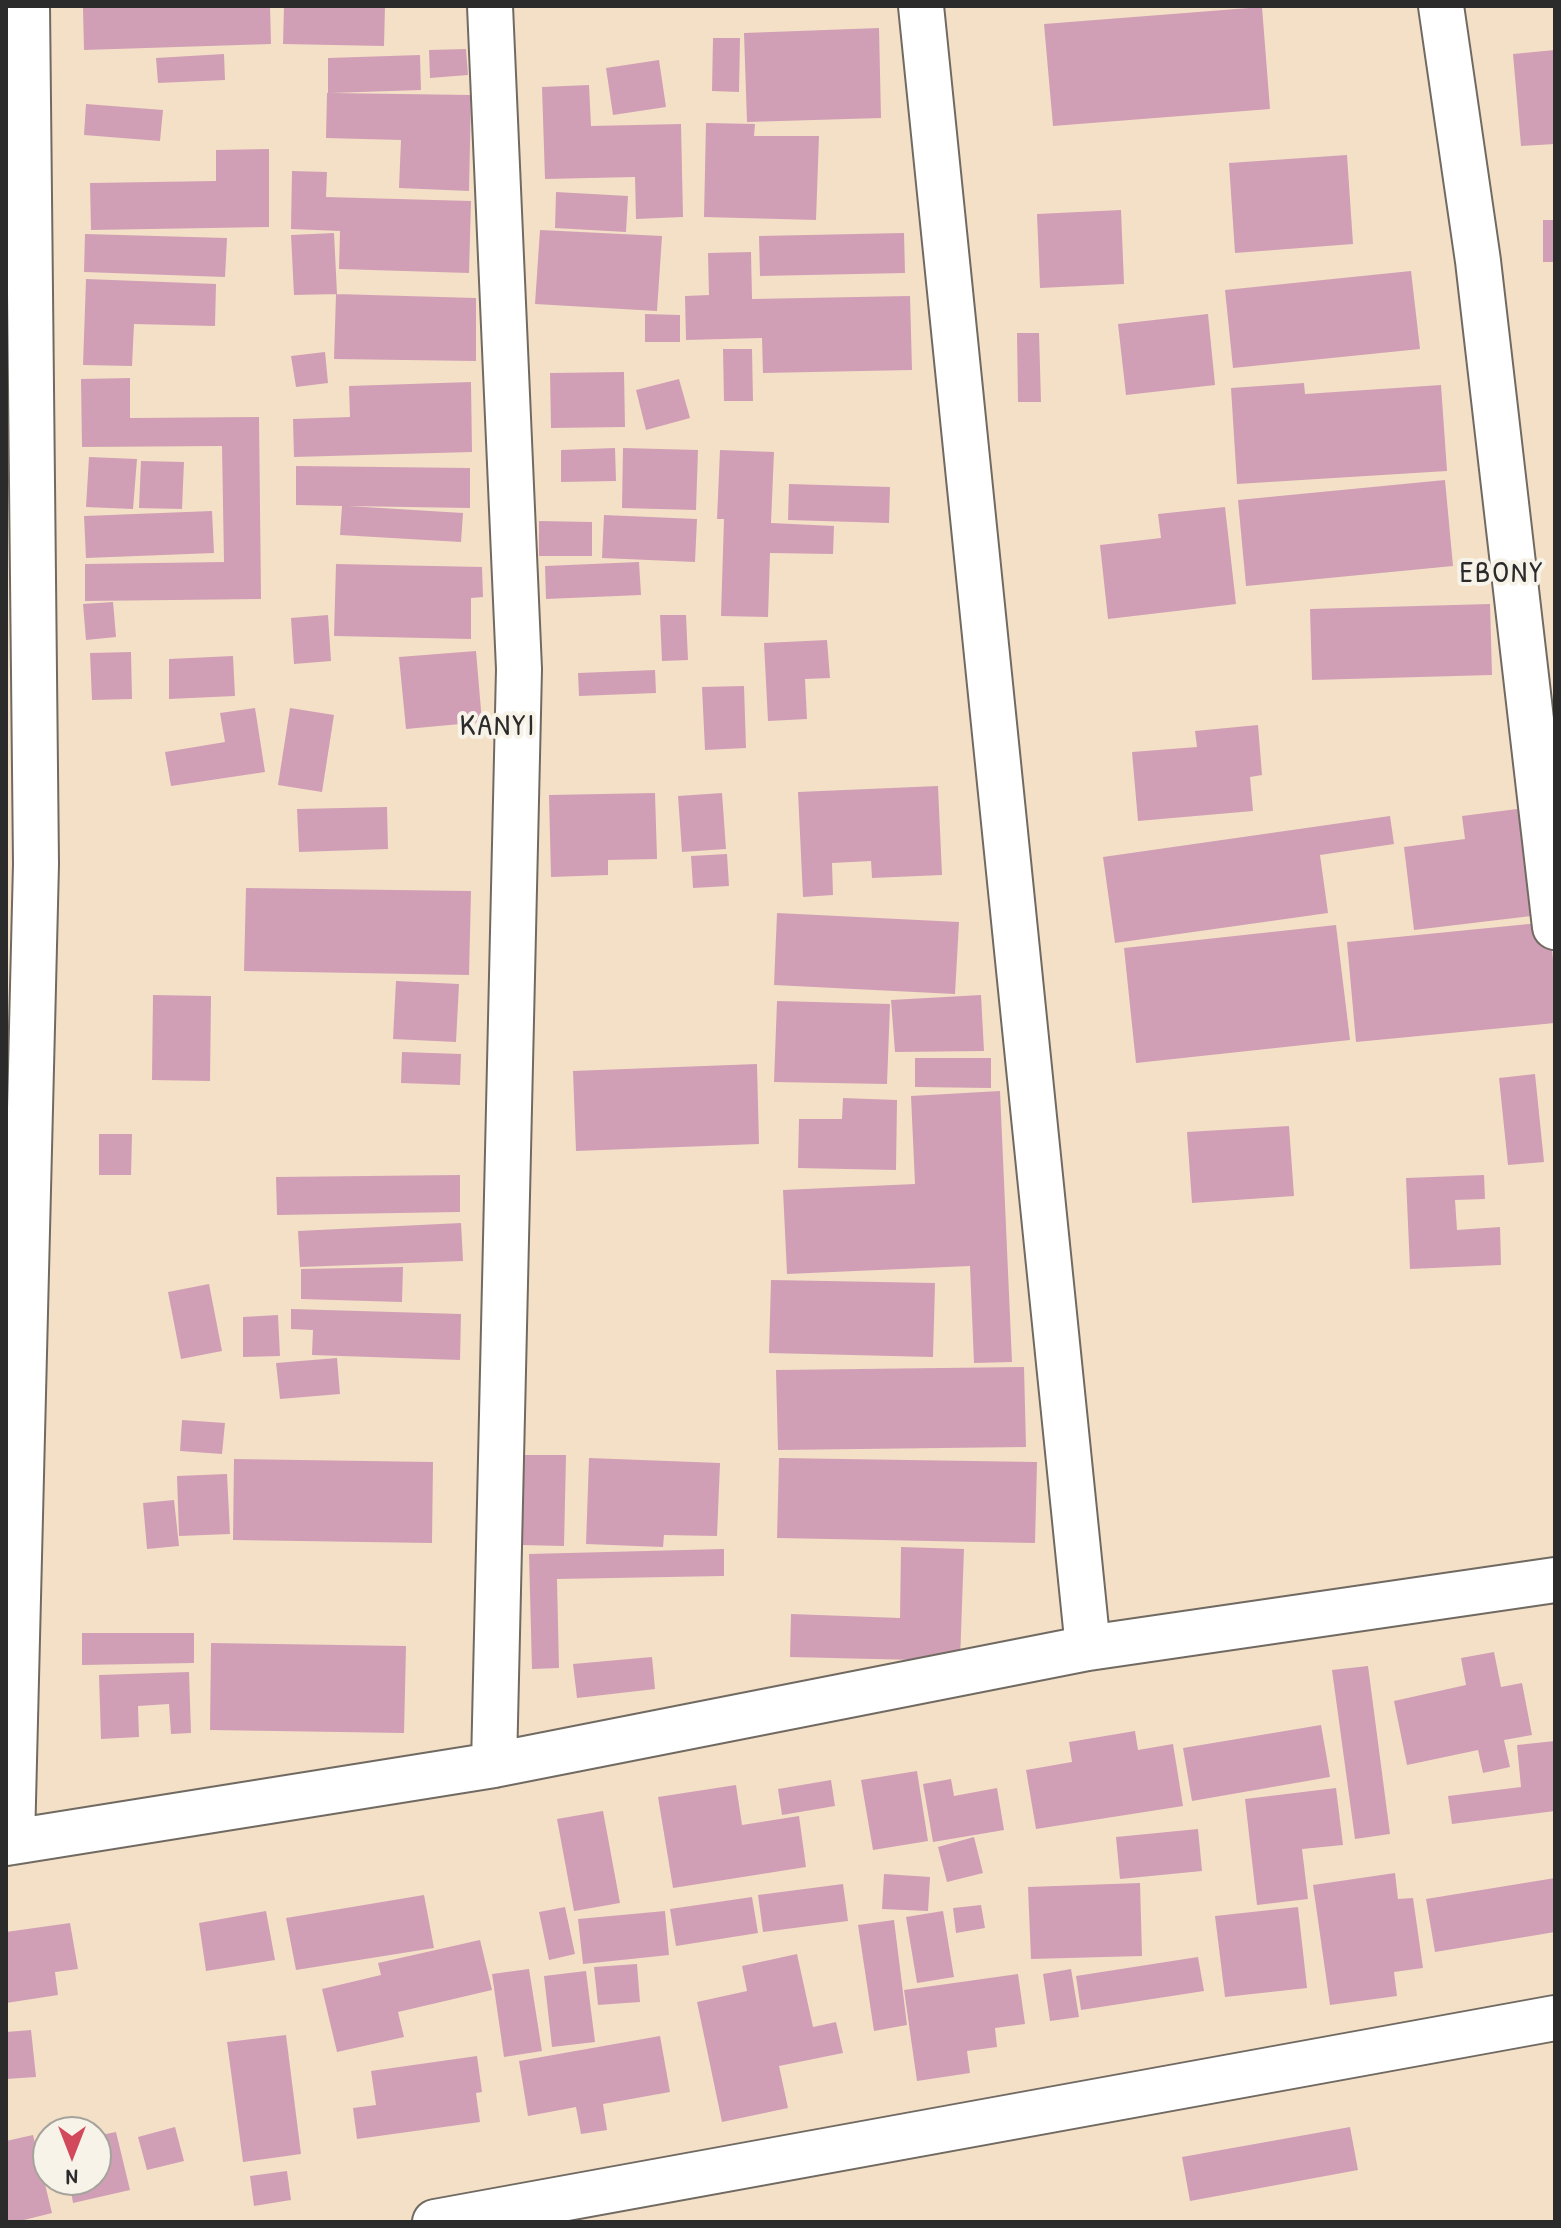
<!DOCTYPE html>
<style>
body{margin:0}
#map{position:relative;width:1561px;height:2228px;overflow:hidden;background:#f4e0c7;font-family:"Patrick Hand",sans-serif}
canvas{display:block}
.frame{position:absolute;inset:0;border:8px solid #2b2b2b;pointer-events:none}
.north{position:absolute;left:32px;top:2116px;width:80px;height:80px;box-sizing:border-box;background:#f7f3e8;border:2px solid #a5a39c;border-radius:50%;rotate:180deg;font-size:22px;font-weight:700;line-height:32px;text-align:center;color:#2b2b2b}
.north::after{content:'';display:block;margin:auto;width:28px;height:36px;background:#d1495b;clip-path:polygon(50% 0,100% 100%,50% 72%,0 100%)}
</style>
<div id="map">
<canvas width="1561" height="2228"></canvas>
<div class="frame"></div>
<div class="north">N</div>
</div>
<script>
const c = document.querySelector('canvas').getContext('2d');
c.lineJoin = 'round';
function fillPath(path, color) { c.fillStyle = color; c.fill(path, 'evenodd'); }
const shape = rows => new Path2D(rows.map(r => 'M' + r).join(''));
function strokePath(path, color, width, dash) { c.strokeStyle = color; c.lineWidth = width; c.lineCap = dash ? 'butt' : 'round'; c.setLineDash(dash || []); c.stroke(path); }
function write(font, color, halo, rows, align = 'center') {
  c.font = font + ' "Patrick Hand",sans-serif'; c.lineWidth = 8; c.setLineDash([]); c.textBaseline = 'middle'; c.strokeStyle = halo; c.fillStyle = color; for (const [text, x, y, turn = 0] of rows) {
    c.save(); c.translate(x, y); c.rotate((+turn || 0) * Math.PI / 180); c.textAlign = isNaN(turn) ? turn : align; if (halo) c.strokeText(text, 0, 0); c.fillText(text, 0, 0); c.restore();
  }
}
const building = shape([
 [139,6,270,6,271,44,84,50,83,8],
 [284,6,385,6,384,46,283,44],
 [1262,7,1270,109,1053,126,1044,24],
 [879,28,881,118,747,122,744,33],
 [713,38,740,38,739,92,712,91],
 [466,49,468,75,430,78,429,50],
 [1555,50,1555,144,1521,146,1513,54],
 [224,54,225,80,158,83,156,58],
 [420,55,421,90,331,93,471,95,469,191,399,188,401,140,326,138,327,93,328,93,328,58],
 [659,60,666,107,613,115,606,68],
 [589,85,591,126,681,124,683,217,636,219,635,177,545,179,542,87],
 [86,104,163,110,160,141,84,135],
 [706,123,755,124,754,136,819,136,816,220,704,217],
 [269,149,269,227,91,230,90,183,216,181,216,150],
 [1347,155,1353,244,1235,253,1229,163],
 [292,171,327,172,326,197,471,201,469,273,339,269,340,231,291,229],
 [556,192,628,196,626,232,555,228],
 [1121,210,1124,284,1040,288,1037,214],
 [1543,220,1555,220,1555,262,1543,262],
 [540,230,662,236,657,311,535,304],
 [334,233,337,294,294,295,291,235],
 [904,233,905,273,760,276,759,236],
 [85,234,227,238,225,277,84,272],
 [751,252,752,299,910,296,912,370,763,373,762,338,686,340,685,296,709,295,708,253],
 [1411,271,1420,349,1233,368,1225,290],
 [86,279,216,284,215,326,134,324,132,366,83,365],
 [336,294,476,298,476,361,334,359],
 [645,314,680,315,680,342,645,342],
 [1208,314,1215,385,1126,395,1118,324],
 [1017,333,1039,333,1041,402,1018,402],
 [723,349,752,349,753,401,724,401],
 [325,352,328,383,296,387,291,356],
 [624,372,625,427,551,428,550,373],
 [130,378,130,418,259,417,261,599,85,601,85,564,224,562,222,446,82,447,81,379],
 [679,379,690,418,646,430,636,390],
 [471,382,472,452,294,457,293,419,350,417,349,386],
 [1304,383,1305,394,1441,385,1447,471,1237,484,1231,388],
 [615,448,616,481,561,482,561,450],
 [623,448,698,450,696,510,622,508],
 [720,450,774,452,771,523,834,526,833,554,770,553,768,617,721,616,724,519,717,519],
 [89,457,137,459,133,509,86,507],
 [141,461,184,462,182,509,139,508],
 [296,466,470,468,470,508,348,506,463,513,461,542,340,535,342,506,296,505],
 [1445,480,1453,566,1246,586,1238,500],
 [789,484,890,487,889,523,788,520],
 [1225,507,1236,604,1108,619,1100,545,1161,538,1158,514],
 [212,511,214,553,86,558,84,516],
 [604,515,697,519,695,562,602,558],
 [539,521,592,522,592,556,539,556],
 [639,562,641,595,546,599,545,566],
 [336,564,482,567,483,597,471,598,471,639,334,636],
 [113,602,116,637,86,640,83,604],
 [1490,604,1492,675,1312,680,1310,609],
 [328,615,331,661,294,664,291,618],
 [660,615,686,615,688,660,662,661],
 [827,640,830,678,805,679,807,719,768,721,764,643],
 [476,651,482,722,406,729,399,657],
 [131,652,132,699,92,700,90,653],
 [233,656,235,696,169,699,169,659],
 [655,670,656,693,579,696,578,673],
 [744,686,746,748,705,750,702,687],
 [255,708,265,772,171,786,165,752,225,742,220,713],
 [290,708,334,715,322,792,278,785],
 [1258,725,1262,775,1250,777,1253,811,1138,821,1132,752,1197,747,1195,731],
 [938,786,942,875,872,878,871,861,832,863,833,895,803,897,798,792],
 [655,793,657,859,608,860,608,875,551,877,549,795],
 [722,793,726,849,682,852,678,796],
 [387,807,388,849,299,852,297,809],
 [1533,807,1548,914,1414,930,1404,847,1465,839,1462,816],
 [1390,816,1394,844,1320,855,1328,913,1115,943,1103,857],
 [727,854,729,886,693,888,691,856],
 [246,888,471,891,469,975,244,971],
 [777,913,959,922,955,994,774,985],
 [1549,922,1555,978,1555,1023,1356,1042,1347,942],
 [1336,925,1350,1040,1136,1063,1124,948],
 [396,981,459,984,456,1042,393,1039],
 [153,995,211,996,210,1081,152,1080],
 [981,995,984,1051,895,1052,891,1000],
 [777,1001,890,1004,887,1084,774,1082],
 [402,1052,461,1054,460,1085,401,1083],
 [915,1058,991,1058,991,1088,915,1087],
 [757,1064,759,1144,576,1151,573,1071],
 [1535,1074,1544,1162,1508,1165,1499,1078],
 [1000,1091,1012,1362,974,1363,970,1266,787,1274,783,1190,915,1184,911,1096],
 [843,1098,897,1100,896,1170,798,1168,799,1119,842,1119],
 [1289,1126,1294,1196,1192,1203,1187,1132],
 [99,1134,132,1134,131,1175,99,1175],
 [460,1175,460,1212,277,1215,276,1177],
 [1484,1175,1485,1199,1455,1200,1457,1230,1500,1227,1501,1265,1410,1269,1406,1178],
 [461,1223,463,1261,300,1267,298,1231],
 [403,1267,402,1302,301,1299,301,1269],
 [771,1280,935,1283,933,1357,769,1353],
 [209,1284,222,1351,181,1359,168,1292],
 [291,1309,461,1314,460,1360,312,1355,313,1330,291,1329],
 [278,1315,280,1356,243,1357,243,1317],
 [337,1358,340,1394,280,1399,276,1363],
 [1024,1367,1026,1447,778,1450,776,1370],
 [182,1420,225,1423,222,1454,180,1451],
 [522,1455,566,1455,564,1546,521,1545],
 [589,1458,720,1463,717,1536,664,1535,663,1547,586,1544],
 [779,1458,1037,1462,1035,1543,777,1538],
 [234,1459,433,1462,432,1543,233,1540],
 [227,1474,230,1534,179,1536,177,1476],
 [174,1500,179,1546,147,1549,143,1503],
 [901,1547,964,1549,960,1661,790,1657,791,1614,900,1618],
 [724,1549,724,1576,557,1579,559,1668,532,1669,529,1554],
 [82,1633,194,1633,194,1663,82,1665],
 [211,1643,406,1646,404,1733,210,1730],
 [1494,1652,1501,1687,1522,1683,1532,1735,1504,1740,1510,1767,1483,1773,1478,1750,1407,1765,1394,1701,1466,1685,1461,1658],
 [652,1657,655,1689,577,1698,573,1664],
 [1368,1666,1390,1834,1355,1839,1332,1670],
 [189,1672,191,1733,171,1734,169,1704,138,1706,139,1737,101,1739,99,1675],
 [1321,1725,1330,1777,1192,1801,1183,1748],
 [1135,1731,1138,1750,1173,1744,1183,1806,1036,1829,1026,1770,1072,1762,1069,1742],
 [1555,1741,1555,1811,1452,1824,1448,1796,1521,1787,1517,1745],
 [917,1771,928,1841,873,1850,861,1780],
 [951,1779,954,1796,997,1788,1004,1830,933,1842,923,1784],
 [831,1780,835,1806,782,1815,778,1789],
 [736,1785,742,1825,799,1816,806,1867,673,1888,658,1797],
 [1336,1788,1343,1845,1302,1849,1308,1899,1257,1905,1245,1799],
 [603,1811,620,1903,574,1911,557,1819],
 [1198,1829,1202,1871,1120,1879,1116,1837],
 [974,1837,983,1873,947,1882,938,1847],
 [1395,1873,1398,1899,1413,1898,1423,1968,1394,1972,1397,1996,1330,2005,1313,1885],
 [884,1874,930,1877,928,1911,882,1909],
 [1555,1878,1555,1932,1435,1952,1426,1899],
 [1140,1883,1142,1956,1031,1959,1028,1887],
 [843,1884,848,1921,763,1932,758,1895],
 [424,1895,434,1948,296,1970,286,1918],
 [752,1897,758,1933,676,1946,670,1909],
 [981,1905,985,1928,956,1933,953,1908],
 [565,1907,575,1954,549,1960,539,1912],
 [1298,1907,1307,1988,1225,1997,1215,1916],
 [266,1911,275,1960,206,1971,199,1923],
 [665,1911,669,1955,583,1964,578,1919],
 [943,1911,954,1977,917,1983,906,1917],
 [894,1920,907,2025,874,2031,858,1925],
 [70,1923,78,1969,55,1972,58,1995,6,2003,6,1932],
 [480,1940,492,1990,398,2012,404,2037,337,2052,322,1989,381,1975,378,1963],
 [797,1954,813,2027,836,2022,843,2053,779,2066,788,2108,722,2122,697,2002,747,1991,742,1966],
 [1198,1957,1204,1991,1081,2010,1076,1976],
 [637,1964,640,2002,598,2005,594,1967],
 [529,1969,542,2051,504,2057,492,1974],
 [1071,1969,1079,2017,1050,2021,1043,1974],
 [586,1971,595,2042,552,2047,544,1976],
 [1018,1974,1025,2024,995,2028,997,2047,967,2051,970,2073,917,2081,904,1990],
 [31,2030,36,2077,6,2079,6,2032],
 [286,2035,301,2154,243,2162,227,2042],
 [660,2036,670,2092,603,2104,607,2130,581,2134,576,2107,528,2116,519,2061],
 [477,2056,482,2092,476,2093,480,2122,357,2139,353,2108,376,2105,371,2071],
 [175,2127,184,2161,147,2170,138,2137],
 [1350,2127,1358,2170,1190,2201,1182,2157],
 [116,2132,130,2190,73,2203,69,2180,96,2180,96,2136],
 [33,2135,52,2213,16,2222,6,2222,6,2141],
 [287,2171,291,2200,254,2206,250,2176]
]);
const street = shape([
 [490,6,519,669,494,1765],
 [921,6,1088,1648],
 [1441,6,1478,261,1555,927],
 [12,1842,36,864,27,6],
 [6,1843,494,1765,1088,1648,1555,1580],
 [435,2222,1555,2018]
]);
const quarterNames = [
 ["EBONY",1502,574],
 ["KANYI",498,727]
];
fillPath(building, '#d09fb5');
strokePath(street, '#716a62', 48);
strokePath(street, '#fff', 44);
c.letterSpacing = '2px';
write('30px', '#2b2b2b', '#f7f3e8', quarterNames);
c.letterSpacing = '0px';
</script>
